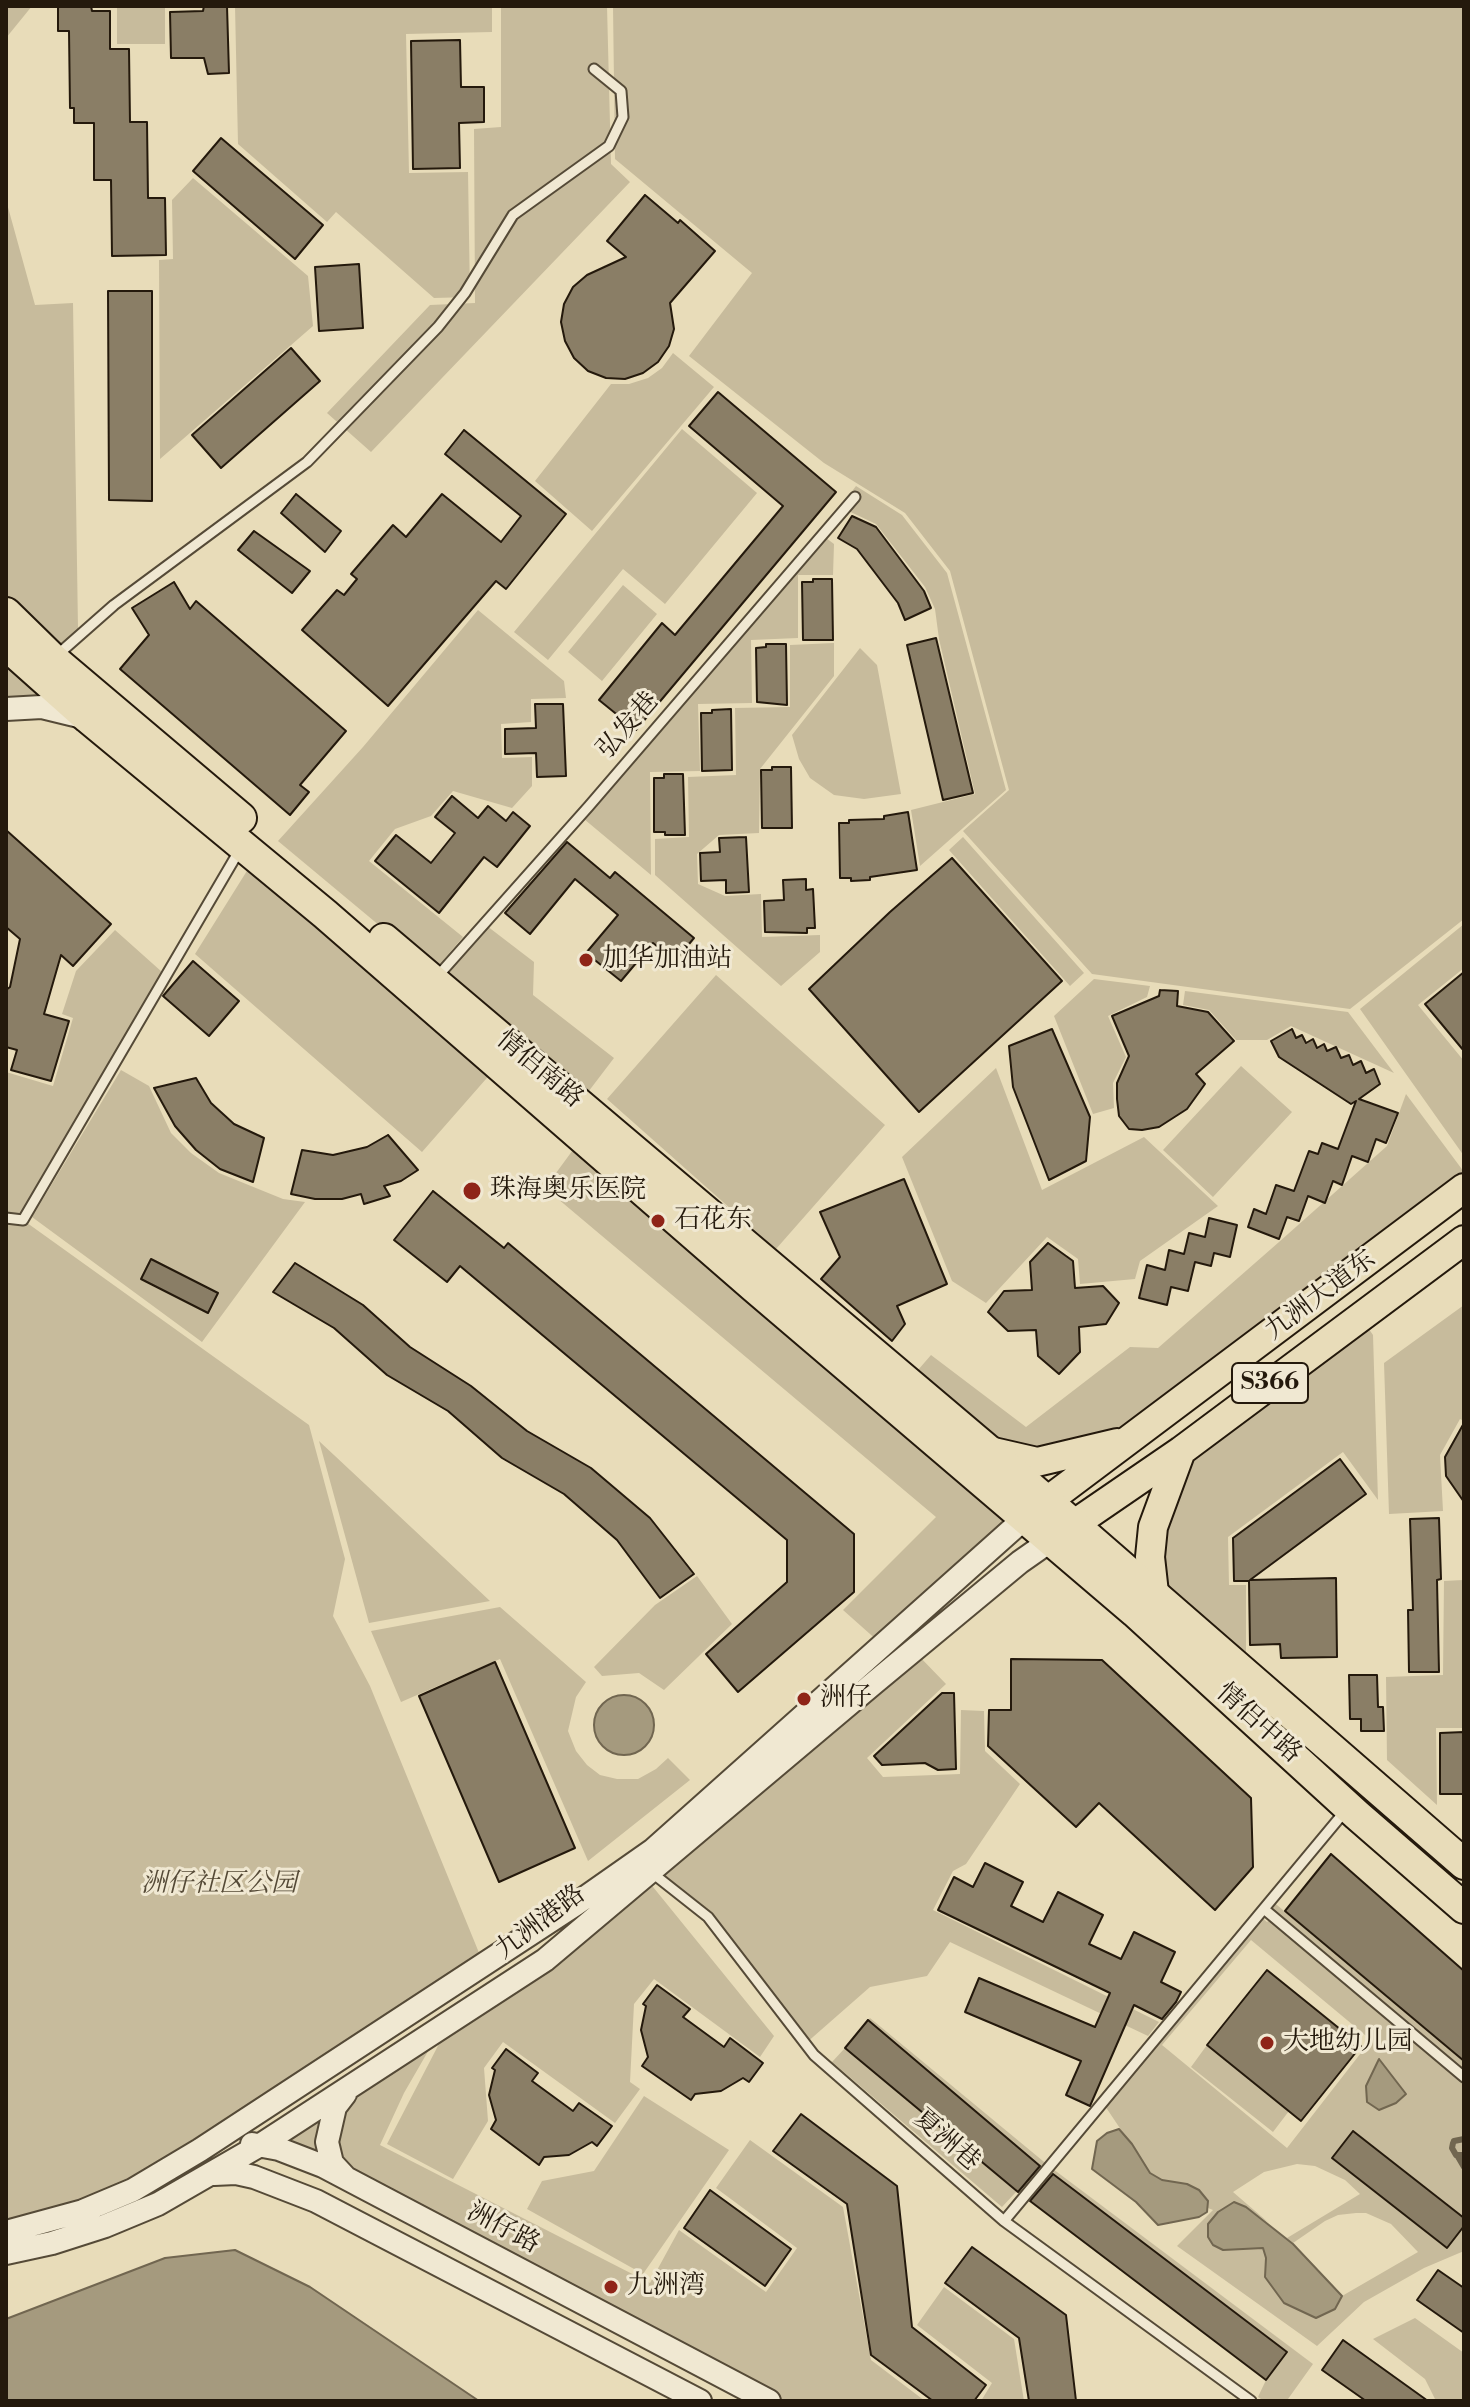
<!DOCTYPE html>
<meta charset="utf-8">
<style>
body{margin:0}
#map{position:relative;width:1470px;height:2407px;overflow:hidden;background:#e8dcb9;font-family:"Libre Bodoni",serif}
canvas{display:block}
.frame{position:absolute;inset:0;border:8px solid #24190c;pointer-events:none}
</style>
<div id="map">
<canvas width="1470" height="2407"></canvas>
<div class="frame"></div>
</div>
<script>
const c = document.querySelector('canvas').getContext('2d');
c.lineJoin = 'round';
function fillPath(path, color) { c.fillStyle = color; c.fill(path, 'evenodd'); }
const shape = rows => new Path2D(rows.map(r => 'M' + r).join(''));
function strokePath(path, color, width, dash) { c.strokeStyle = color; c.lineWidth = width; c.lineCap = dash ? 'butt' : 'round'; c.setLineDash(dash || []); c.stroke(path); }
function write(font, color, halo, rows, align = 'center') {
  c.font = font + ' "Libre Bodoni","Noto Serif SC",serif'; c.lineWidth = 6; c.setLineDash([]); c.textBaseline = 'middle'; c.strokeStyle = halo; c.fillStyle = color; for (const [text, x, y, turn = 0] of rows) {
    c.save(); c.translate(x, y); c.rotate((+turn || 0) * Math.PI / 180); c.textAlign = isNaN(turn) ? turn : align; if (halo) c.strokeText(text, 0, 0); c.fillText(text, 0, 0); c.restore();
  }
}
const green = shape([
 [6,6,32,6,6,38],
 [117,6,165,6,165,44,117,44],
 [235,6,492,6,492,32,406,34,409,173,468,172,470,297,434,298,336,212,327,222,238,144],
 [501,6,607,6,611,164,630,182,371,452,327,413,430,305,475,303,474,129,501,127],
 [613,6,1464,6,1464,919,1350,1009,1092,974,963,831,1009,790,950,571,905,513,824,463,689,356,752,273,615,159],
 [193,178,308,276,313,326,160,459,159,260,173,259,172,200],
 [6,200,35,305,73,303,78,629,53,652,6,606],
 [673,353,714,387,592,531,535,481,611,384,629,384,648,378,662,368],
 [682,429,757,493,665,604,623,569,548,660,514,632],
 [856,486,902,515,947,573,1006,790,920,866,911,810,975,794,939,639,935,609,925,587,876,524,840,507],
 [818,532,834,544,833,575,798,575,798,638,751,640,752,703,698,704,700,771,650,772,651,875,578,814],
 [623,585,657,614,602,681,568,652],
 [478,610,564,681,566,698,531,699,531,722,501,724,502,758,532,757,532,786,512,808,453,791,431,816,395,829,369,861,463,937,434,971,278,841,363,747],
 [834,643,834,676,760,769,759,833,719,835,697,854,698,884,725,896,761,894,762,937,820,935,820,952,781,986,655,875,655,839,689,837,688,777,736,775,735,708,790,707,790,645],
 [860,648,877,665,901,794,864,799,834,795,810,778,799,759,792,735],
 [6,657,52,698,6,701],
 [963,837,1084,973,1070,986,949,850],
 [250,866,493,1071,422,1152,195,954],
 [1464,924,1464,968,1418,1005,1464,1061,1464,1156,1360,1009],
 [487,926,534,962,533,995,614,1058,582,1100,442,980],
 [115,930,162,972,20,1214,6,1213,6,1072,53,1086,73,1018,62,1014,76,971],
 [716,975,885,1125,776,1249,607,1099],
 [1094,979,1150,986,1147,997,1108,1016,1126,1057,1113,1083,1114,1108,1093,1114,1054,1016],
 [1185,991,1348,1012,1394,1073,1291,1026,1267,1040,1236,1040,1209,1010,1183,1005],
 [1241,1066,1292,1112,1213,1197,1163,1150],
 [996,1068,1042,1190,1144,1137,1218,1206,1140,1261,1135,1279,1080,1284,1078,1259,1047,1237,986,1303,952,1281,902,1157],
 [121,1070,149,1086,171,1133,191,1153,219,1173,283,1199,305,1202,202,1342,32,1217],
 [1406,1094,1464,1172,1464,1183,1128,1436,1036,1458,989,1445,912,1377,931,1355,1026,1427,1130,1347,1158,1348,1279,1242,1387,1146],
 [578,1143,1018,1519,879,1642,843,1610,936,1517,545,1188],
 [6,1218,23,1220,309,1425,345,1559,333,1616,370,1686,484,1965,133,2190,6,2232],
 [1464,1305,1464,1421,1460,1419,1440,1455,1443,1511,1389,1514,1384,1363],
 [1364,1322,1373,1335,1378,1500,1343,1452,1228,1537,1229,1585,1246,1585,1246,1667,1160,1592,1156,1561,1188,1454],
 [319,1441,490,1601,369,1623],
 [697,1576,732,1624,664,1690,639,1673,602,1676,594,1667,655,1605],
 [1463,1580,1464,1728,1436,1728,1437,1805,1387,1760,1386,1677,1443,1675,1444,1581],
 [500,1607,586,1682,576,1697,568,1731,576,1751,587,1765,600,1775,617,1779,638,1779,656,1769,668,1758,690,1780,588,1861,500,1659,401,1702,371,1631],
 [917,1654,946,1684,867,1758,883,1777,960,1774,961,1710,984,1711,985,1751,1020,1784,966,1864,953,1871,933,1910,1159,2022,1148,2036,950,1942,927,1976,870,1987,805,2044,710,1913,659,1872],
 [649,1882,774,2036,760,2057,654,1979,634,2004,630,2082,640,2089,615,2123,503,2042,484,2068,488,2121,453,2179,387,2144,441,2040],
 [1271,1900,1464,2061,1464,2218,1354,2131,1333,2158,1446,2248,1464,2226,1464,2251,1424,2268,1364,2302,1317,2346,1177,2246,1213,2210,1208,2208,1208,2201,1199,2190,1187,2184,1162,2180,1150,2173,1103,2103,1259,1915,1267,1922,1273,1917,1264,1909],
 [1251,1940,1371,2040,1287,2148,1162,2045],
 [1297,2164,1315,2166,1345,2180,1360,2194,1287,2238,1293,2243,1325,2221,1338,2215,1356,2213,1366,2213,1391,2224,1418,2252,1342,2296,1335,2309,1265,2277,1266,2258,1264,2248,1223,2250,1246,2207,1269,2223,1233,2192,1264,2172],
 [870,2018,1049,2166,1313,2364,1288,2399,1290,2401,1264,2401,1258,2397,1266,2380,1287,2351,1052,2173,1030,2201,1016,2192,1002,2207,832,2062,845,2048,1017,2192,1039,2165,868,2020],
 [434,2041,404,2093,380,2145,650,2283,679,2230,766,2292,797,2248,716,2188,750,2140,843,2207,871,2360,925,2401,780,2401,280,2139],
 [1207,2045,1289,2111,1273,2132,1191,2067],
 [644,2096,729,2150,643,2274,527,2209,542,2181,594,2171],
 [944,2287,1014,2339,1024,2401,981,2401,992,2383,917,2325],
 [1415,2318,1464,2353,1464,2401,1436,2401,1425,2379,1373,2339]
]);
const water = shape([
 '594 1725a30 30 0 1 1 60 0a30 30 0 1 1-60 0Z',
 [1379,2059,1406,2094,1396,2103,1379,2110,1367,2102,1366,2086,1379,2059],
 [1119,2129,1132,2144,1150,2173,1162,2180,1187,2184,1199,2190,1208,2201,1207,2212,1199,2217,1158,2225,1136,2202,1092,2169,1097,2141,1107,2133,1119,2129],
 [1234,2202,1246,2207,1293,2244,1342,2296,1335,2309,1316,2318,1284,2303,1265,2277,1266,2258,1263,2248,1223,2250,1213,2245,1208,2237,1208,2224,1218,2212,1234,2202],
 [235,2250,310,2287,479,2401,6,2401,6,2319,165,2258,235,2250]
]);
const stream = shape([
 [1454,2141,1464,2139],
 [1453,2143,1452,2148,1456,2155],
 [1464,2155,1457,2155,1464,2167]
]);
const building = shape([
 [58,6,91,6,92,11,110,11,110,49,129,49,130,122,147,122,148,198,165,198,166,255,112,256,111,180,94,180,94,123,74,123,74,108,70,108,69,31,58,31,58,6],
 [204,6,227,6,229,73,208,74,204,58,171,58,170,12,203,11,204,6],
 [460,40,461,87,484,87,484,122,459,123,460,168,413,169,411,41,460,40],
 [221,138,323,225,295,259,193,171,221,138],
 [645,195,678,223,680,220,715,251,670,303,674,329,669,346,658,362,643,373,625,379,606,378,588,371,574,358,565,341,561,322,564,304,573,287,587,275,626,257,607,241,645,195],
 [359,264,363,328,319,331,315,267,359,264],
 [108,291,152,291,152,501,109,500,108,291],
 [291,348,320,381,221,468,192,435,291,348],
 [718,392,836,492,636,730,599,700,662,623,675,635,783,506,689,426,718,392],
 [464,430,566,514,506,589,496,581,388,706,302,630,337,590,344,595,357,579,351,574,393,525,406,537,442,494,501,542,521,516,445,454,464,430],
 [296,494,341,531,325,552,281,513,296,494],
 [852,516,876,527,924,591,931,608,905,620,898,603,857,549,838,538,852,516],
 [254,531,310,571,292,593,238,550,254,531],
 [813,579,832,579,833,640,803,640,802,582,813,582,813,579],
 [174,582,190,609,196,601,346,731,300,785,309,792,290,815,120,669,149,635,132,608,174,582],
 [936,638,973,793,943,800,907,645,936,638],
 [766,644,786,644,787,705,757,702,756,648,766,647,766,644],
 [535,704,563,704,566,776,537,777,536,753,505,754,505,729,536,728,535,704],
 [731,709,732,770,702,771,701,713,712,713,712,710,731,709],
 [772,767,791,767,792,828,762,828,761,770,772,770,772,767],
 [664,774,683,774,685,835,665,835,665,832,654,832,654,778,664,778,664,774],
 [452,796,478,818,488,806,506,821,513,812,530,826,497,867,484,857,439,913,375,861,396,835,431,863,455,833,435,817,452,796],
 [908,812,917,870,870,877,870,880,851,881,851,878,840,878,839,823,849,823,849,820,884,819,884,816,908,812],
 [6,830,111,924,73,966,61,955,44,1014,69,1021,51,1081,11,1070,17,1050,6,1047,6,990,10,987,20,939,6,927,6,830],
 [746,837,749,892,726,893,726,880,701,881,700,853,720,852,719,838,746,837],
 [567,842,610,878,615,872,694,938,675,961,653,943,621,981,586,953,618,915,575,879,530,934,505,913,567,842],
 [952,858,1062,981,919,1112,809,989,890,912,952,858],
 [806,879,806,890,813,889,815,928,807,928,807,933,765,932,764,901,784,900,783,880,806,879],
 [193,961,239,1001,209,1036,163,996,193,961],
 [1464,972,1464,1051,1425,1004,1464,972],
 [1160,990,1178,991,1177,1006,1208,1012,1234,1041,1196,1074,1205,1084,1187,1109,1159,1127,1142,1130,1129,1129,1119,1116,1117,1099,1117,1083,1129,1056,1112,1016,1159,996,1160,990],
 [1052,1029,1090,1117,1086,1161,1049,1180,1013,1087,1009,1046,1052,1029],
 [1292,1029,1296,1038,1302,1035,1306,1043,1313,1039,1317,1048,1324,1044,1327,1051,1336,1047,1341,1058,1349,1055,1353,1065,1361,1061,1366,1073,1374,1069,1380,1084,1359,1099,1398,1113,1386,1143,1376,1139,1368,1162,1352,1156,1342,1185,1333,1181,1325,1203,1308,1196,1299,1221,1287,1217,1279,1239,1248,1227,1254,1209,1266,1214,1276,1185,1294,1191,1309,1151,1318,1154,1322,1143,1338,1149,1356,1101,1351,1104,1279,1057,1271,1041,1292,1029],
 [196,1078,211,1103,234,1124,264,1138,253,1182,220,1169,196,1150,175,1126,154,1088,196,1078],
 [388,1135,418,1170,401,1181,384,1186,390,1196,364,1204,361,1194,342,1199,315,1199,291,1194,302,1150,333,1155,367,1147,388,1135],
 [904,1179,947,1284,897,1306,905,1324,892,1341,821,1279,840,1257,820,1212,904,1179],
 [433,1191,504,1248,508,1243,854,1534,854,1592,738,1692,706,1654,787,1582,787,1540,460,1266,447,1282,394,1240,433,1191],
 [1209,1218,1237,1225,1230,1257,1214,1253,1211,1266,1195,1262,1188,1291,1171,1287,1167,1305,1139,1298,1147,1265,1165,1270,1169,1250,1184,1254,1189,1233,1205,1237,1209,1218],
 [1048,1243,1073,1261,1075,1288,1103,1286,1119,1303,1106,1324,1079,1327,1080,1352,1059,1374,1038,1356,1036,1330,1008,1331,988,1312,1004,1291,1032,1290,1030,1262,1048,1243],
 [151,1259,218,1293,208,1313,141,1279,151,1259],
 [295,1263,363,1305,410,1347,471,1386,527,1431,591,1468,650,1518,694,1574,660,1598,617,1540,564,1494,502,1458,448,1411,387,1375,334,1328,273,1292,295,1263],
 [1464,1423,1464,1502,1446,1476,1445,1457,1464,1423],
 [1340,1459,1366,1494,1250,1580,1336,1578,1337,1657,1281,1658,1280,1644,1250,1645,1249,1581,1234,1581,1233,1538,1340,1459],
 [1439,1518,1441,1579,1437,1580,1439,1672,1409,1672,1408,1610,1413,1610,1410,1519,1439,1518],
 [1011,1659,1102,1660,1251,1798,1253,1867,1215,1910,1099,1803,1076,1827,988,1746,989,1710,1011,1710,1011,1659],
 [495,1662,575,1848,499,1882,419,1696,495,1662],
 [1349,1675,1377,1675,1378,1707,1383,1707,1384,1731,1361,1731,1361,1719,1350,1719,1349,1675],
 [942,1693,954,1693,956,1769,938,1770,925,1763,882,1765,874,1756,942,1693],
 [1464,1732,1464,1794,1440,1794,1440,1733,1464,1732],
 [1331,1854,1464,1971,1464,2061,1285,1911,1331,1854],
 [985,1863,1023,1882,1011,1906,1043,1922,1058,1892,1103,1915,1089,1944,1121,1959,1134,1932,1175,1952,1161,1982,1181,1992,1176,2002,1162,2019,1134,2005,1090,2106,1066,2095,1081,2061,965,2012,979,1978,1095,2027,1110,1993,938,1910,954,1877,973,1887,985,1863],
 [1267,1970,1361,2046,1301,2121,1207,2045,1267,1970],
 [657,1985,690,2009,683,2017,724,2047,730,2038,763,2063,749,2082,743,2078,721,2091,695,2094,691,2100,642,2066,648,2057,641,2030,646,2006,643,2004,657,1985],
 [868,2020,1040,2166,1018,2192,845,2048,868,2020],
 [506,2049,538,2073,532,2081,573,2111,579,2103,612,2126,597,2146,592,2142,569,2155,544,2157,539,2165,491,2129,496,2120,489,2095,495,2070,492,2068,506,2049],
 [801,2114,897,2186,912,2327,986,2385,974,2401,933,2401,871,2355,847,2204,773,2151,801,2114],
 [1353,2131,1464,2218,1464,2226,1447,2248,1332,2158,1353,2131],
 [1053,2174,1287,2352,1266,2380,1030,2201,1053,2174],
 [710,2190,791,2249,765,2286,684,2228,710,2190],
 [972,2247,1066,2315,1076,2401,1029,2401,1019,2338,945,2283,972,2247],
 [1438,2270,1464,2288,1464,2333,1417,2300,1438,2270],
 [1343,2340,1428,2401,1366,2401,1322,2370,1343,2340]
]);
const service = shape([
 [55,657,114,605,307,462,438,327,465,293,513,215,609,146,623,117,621,91,594,69],
 [436,978,589,806,855,497],
 [6,1218,23,1220,239,851],
 [651,1872,708,1917,814,2055,1004,2221,1251,2401],
 [1264,1909,1464,2077],
 [1004,2221,1346,1810]
]);
const tertiary = shape([
 [6,709,42,707,83,717],
 [345,2094,335,2107,327,2142,332,2163,345,2177],
 [252,2144,279,2149,323,2166,769,2401],
 [214,2174,236,2173,254,2177,316,2201,700,2401],
 [6,2232,83,2211,133,2190,200,2150,576,1904,653,1850,1025,1518],
 [6,2253,52,2243,105,2226,158,2204,262,2144,545,1960,874,1683,1020,1562,1050,1541]
]);
const primary = shape([
 [989,1451,1037,1462,1117,1443],
 [1030,1514,1464,1188],
 [1054,1538,1181,1451,1464,1240],
 [1154,1593,1150,1557,1153,1527,1181,1451]
]);
const trunk = shape([
 [6,613,53,659,241,818],
 [6,645,88,718,325,914,755,1288,1135,1612,1357,1815,1464,1908],
 [384,939,989,1451,1464,1864]
]);
const markers = [
 [586,960,8,"#8f2418"],
 [472,1191,10,"#8f2418"],
 [658,1221,8,"#8f2418"],
 [804,1699,8,"#8f2418"],
 [1267,2043,8,"#8f2418"],
 [611,2287,8,"#8f2418"]
];
const shields = [
 [1270,1383,76]
];
const shieldNames = [
 ["S366",1270,1383]
];
const streetNames = [
 ["弘发巷",629,726,-49],
 ["情侣南路",539,1070,40],
 ["九洲大道东",1321,1296,-37],
 ["情侣中路",1258,1724,42],
 ["九洲港路",541,1923,-37],
 ["夏洲巷",946,2141,41],
 ["洲仔路",503,2229,28]
];
const poiNames = [
 ["加华加油站",602,960],
 ["珠海奥乐医院",490,1191],
 ["石花东",674,1221],
 ["洲仔",820,1699],
 ["大地幼儿园",1283,2043],
 ["九洲湾",627,2287]
];
const parkNames = [
 ["洲仔社区公园",219,1885]
];
fillPath(green, '#c7bb9c');
fillPath(water, '#a59a7e');
strokePath(water, '#716650', 2);
strokePath(stream, '#716650', 6);
fillPath(building, '#8a7e66');
strokePath(building, '#24190c', 2);
strokePath(service, '#554a37', 13);
strokePath(tertiary, '#554a37', 26);
strokePath(primary, '#24190c', 32);
strokePath(trunk, '#24190c', 34);
strokePath(service, '#f0e8d2', 9);
strokePath(tertiary, '#f0e8d2', 22);
strokePath(primary, '#e8dcb9', 28);
strokePath(trunk, '#e8dcb9', 30);
for (const [x, y, r, color] of markers) { const dot = new Path2D(); dot.arc(x, y, r, 0, 2 * Math.PI); c.fillStyle = color; c.fill(dot); strokePath(dot, '#f0e8d2', 3); }
for (const [x, y, w] of shields) { const box = new Path2D(); box.roundRect(x - w / 2, y - 20, w, 40, 6); c.fillStyle = '#f0e8d2'; c.fill(box); strokePath(box, '#24190c', 2); }
write('bold 24px', '#24190c', null, shieldNames);
write('26px', '#24190c', '#f0e8d2', streetNames);
write('26px', '#24190c', '#f0e8d2', poiNames, 'left');
write('italic 26px', '#554a37', '#f0e8d2', parkNames);
</script>
